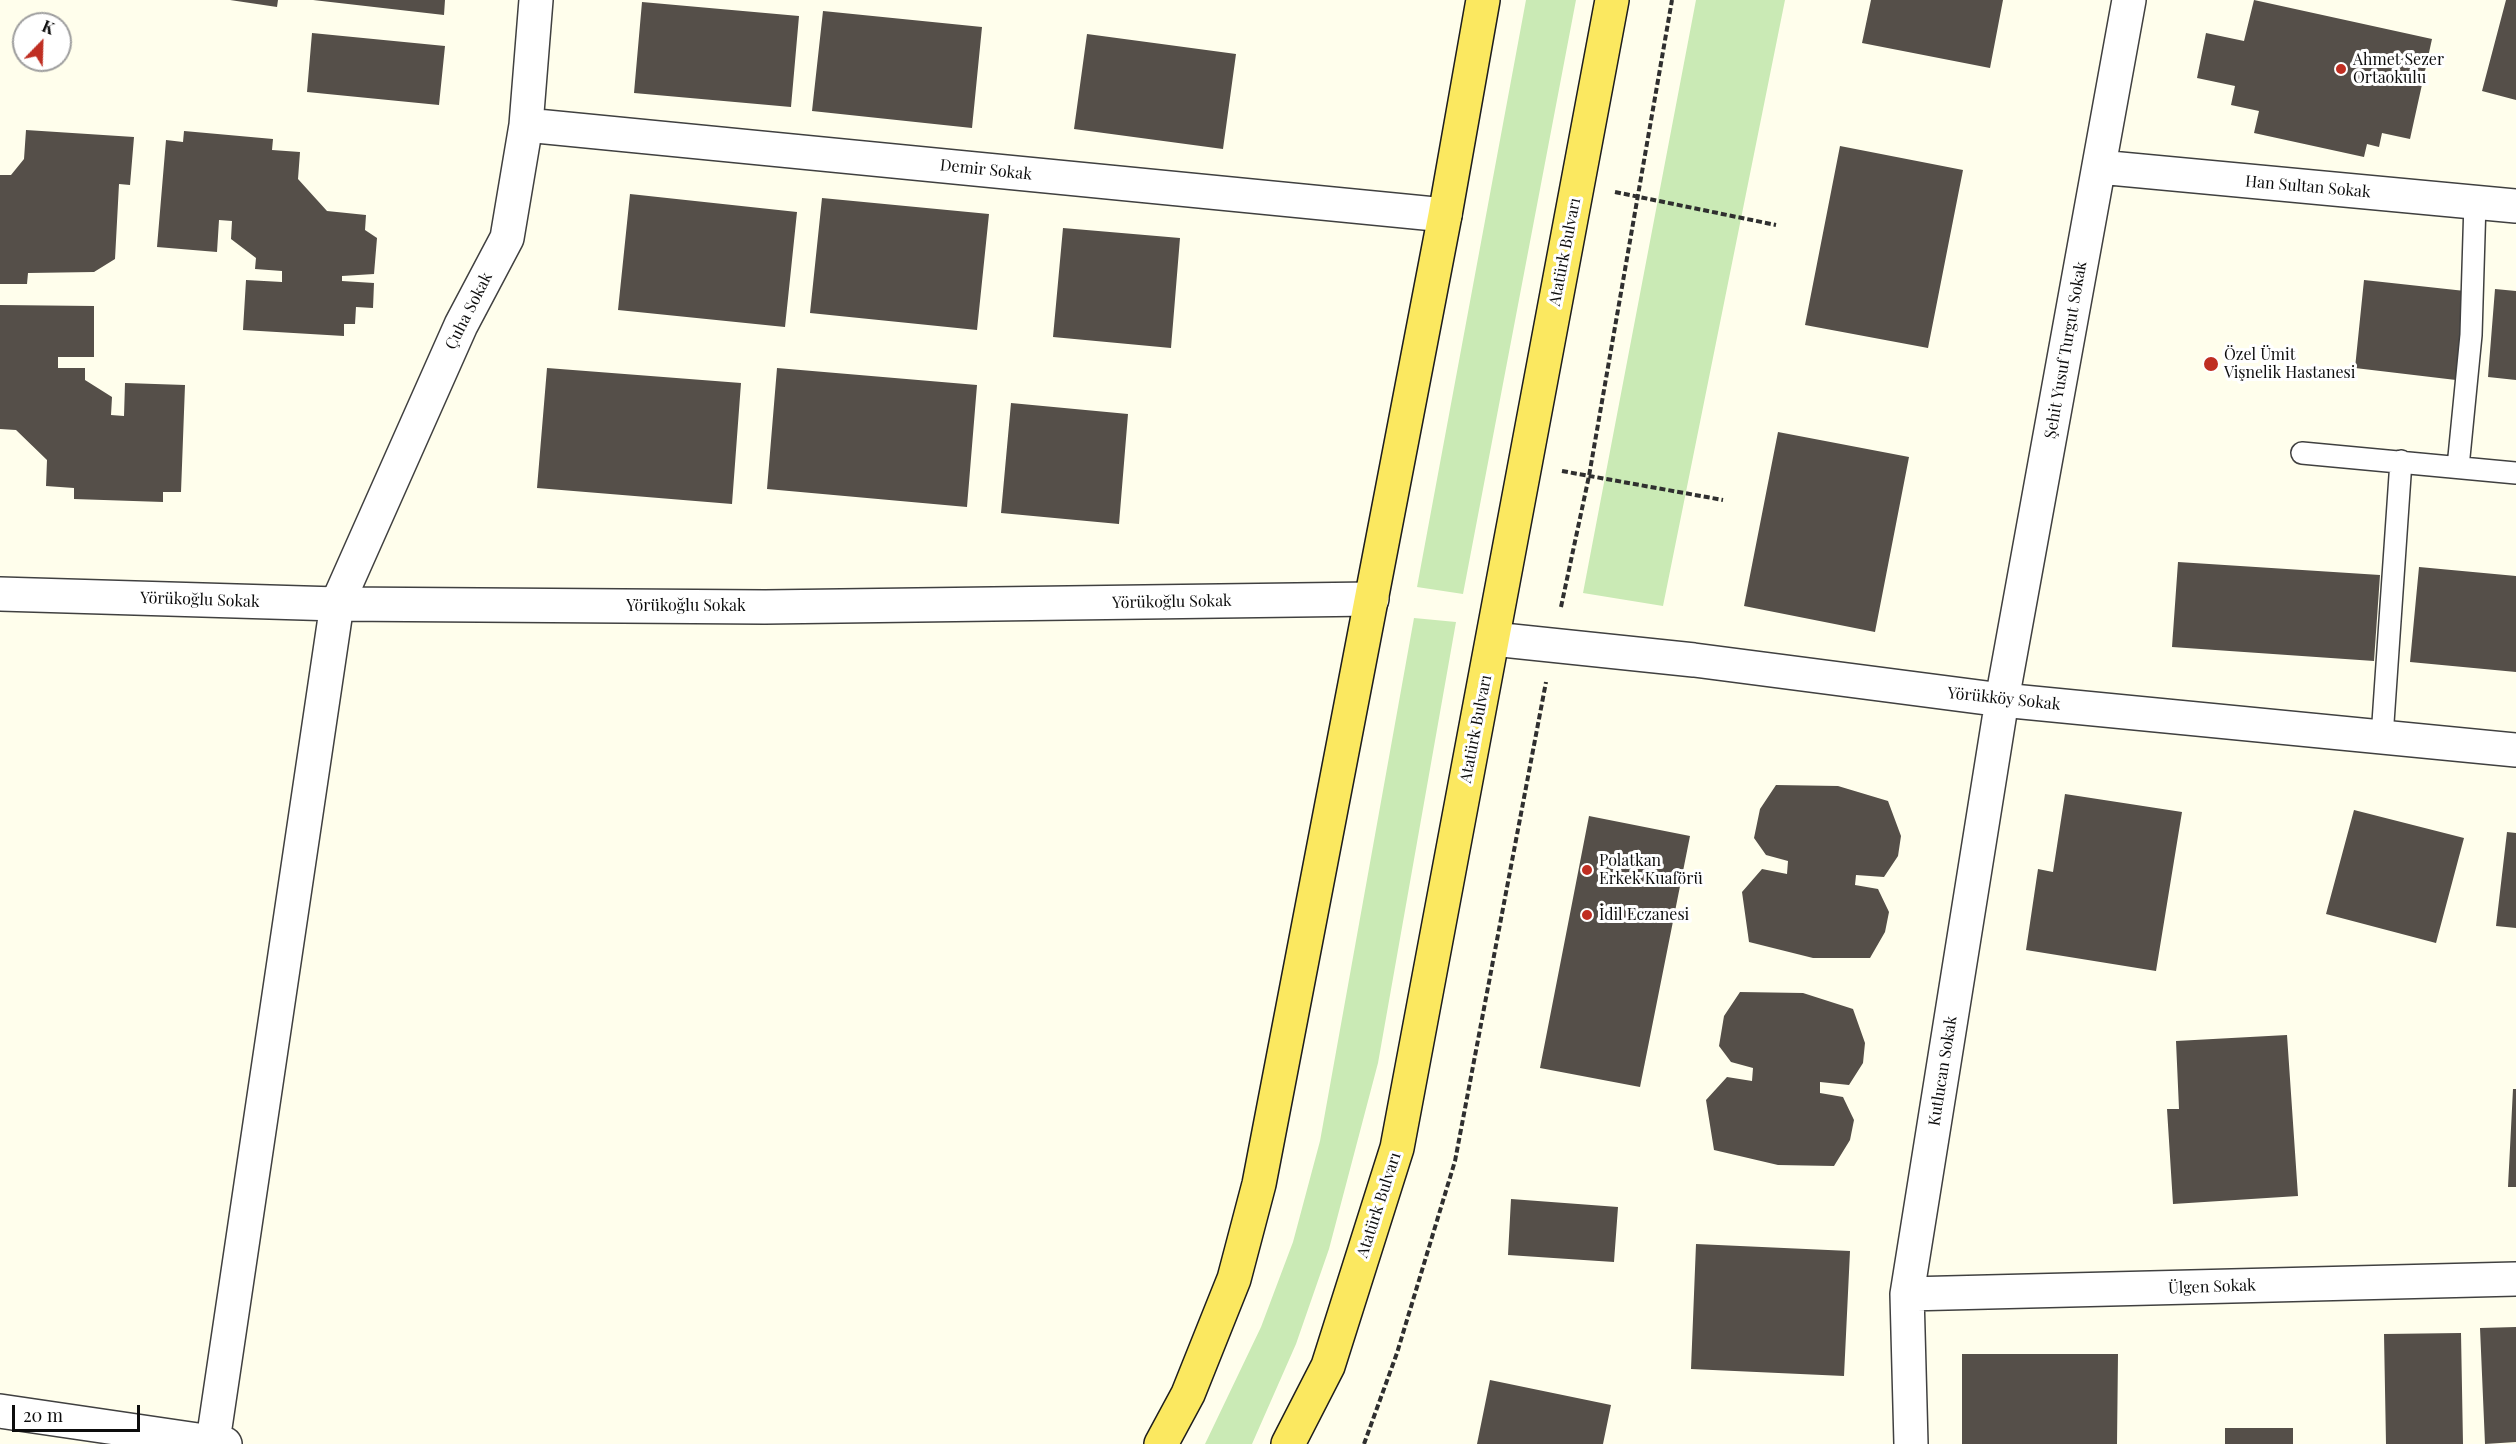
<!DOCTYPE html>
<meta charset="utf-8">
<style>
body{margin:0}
#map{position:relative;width:2516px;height:1444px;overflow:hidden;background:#fffeec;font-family:"Playfair Display",serif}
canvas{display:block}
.north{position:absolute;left:12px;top:12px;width:60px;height:60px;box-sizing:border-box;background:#fff;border:2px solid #9e9e9e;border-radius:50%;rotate:23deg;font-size:16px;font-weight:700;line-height:24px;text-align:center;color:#0d0d0d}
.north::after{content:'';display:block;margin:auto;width:21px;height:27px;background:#bf2e22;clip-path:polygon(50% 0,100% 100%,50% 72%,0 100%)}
.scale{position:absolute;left:12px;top:1405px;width:128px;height:27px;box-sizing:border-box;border:3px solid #0d0d0d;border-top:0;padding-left:8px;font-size:18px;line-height:21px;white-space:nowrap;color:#0d0d0d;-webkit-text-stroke:4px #fff;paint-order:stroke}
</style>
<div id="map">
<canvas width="2516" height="1444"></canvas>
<div class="north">K</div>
<div class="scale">20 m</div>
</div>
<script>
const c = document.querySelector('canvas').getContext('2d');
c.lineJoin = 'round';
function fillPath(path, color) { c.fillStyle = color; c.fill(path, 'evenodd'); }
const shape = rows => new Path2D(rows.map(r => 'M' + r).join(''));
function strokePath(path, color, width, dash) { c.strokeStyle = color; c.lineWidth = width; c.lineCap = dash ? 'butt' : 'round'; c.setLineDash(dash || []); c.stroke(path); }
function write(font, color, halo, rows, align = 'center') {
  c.font = font + ' "Playfair Display",serif'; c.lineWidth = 6; c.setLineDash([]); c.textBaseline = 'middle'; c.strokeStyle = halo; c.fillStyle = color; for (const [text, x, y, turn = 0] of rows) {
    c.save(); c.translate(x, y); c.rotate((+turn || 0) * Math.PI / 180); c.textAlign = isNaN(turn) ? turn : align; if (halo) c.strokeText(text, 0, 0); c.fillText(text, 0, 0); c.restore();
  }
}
const green = shape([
 [1526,0,1576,0,1463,594,1417,587],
 [1696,0,1785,0,1663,606,1583,593],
 [1414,618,1456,622,1378,1063,1329,1249,1296,1344,1252,1444,1205,1444,1261,1327,1293,1242,1320,1141]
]);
const building = shape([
 [230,0,278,0,277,7],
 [313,0,445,0,444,15],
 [1871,0,2003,0,1990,68,1862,43],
 [2254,0,2432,39,2410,139,2382,133,2379,147,2367,144,2364,157,2254,133,2259,111,2231,105,2235,86,2197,78,2206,33,2244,41],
 [2506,0,2516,0,2516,100,2482,91],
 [642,2,799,16,791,107,634,93],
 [823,11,982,27,972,128,812,111],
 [312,33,445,46,439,105,307,92],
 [1087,34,1236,54,1223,149,1074,129],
 [26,130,134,137,130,185,119,184,115,259,94,272,28,273,27,284,0,284,0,175,11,175,24,159],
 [184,131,273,139,272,150,300,152,298,179,327,211,366,215,365,230,377,238,374,274,342,276,342,281,374,283,373,308,356,307,355,324,344,324,344,336,243,330,246,280,282,282,282,271,255,269,256,258,231,239,232,221,219,220,217,252,157,247,166,140,183,142],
 [1840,146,1963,170,1928,348,1805,325],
 [630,194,797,212,785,327,618,310],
 [822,198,989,214,977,330,810,313],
 [1063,228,1180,238,1171,348,1053,337],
 [2364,280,2465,291,2456,380,2355,368],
 [2495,289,2516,291,2516,380,2488,377],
 [0,305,94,306,94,357,58,357,58,368,85,368,85,380,112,397,111,415,124,416,125,383,185,385,181,492,163,492,163,502,74,499,74,488,46,486,47,460,16,430,0,429],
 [547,368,741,383,732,504,537,488],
 [777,368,977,385,967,507,767,489],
 [1011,403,1128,414,1119,524,1001,513],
 [1778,432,1909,457,1875,632,1744,606],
 [2178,562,2380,575,2374,661,2172,647],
 [2419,567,2516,576,2516,672,2410,662],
 [1776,785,1838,786,1888,801,1901,836,1898,856,1884,877,1856,875,1855,885,1878,889,1889,912,1885,932,1870,958,1813,958,1749,942,1742,892,1762,869,1787,874,1788,861,1766,855,1754,838,1760,809],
 [2065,794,2182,812,2156,971,2026,950,2038,869,2053,872],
 [2354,810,2464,838,2436,943,2326,914],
 [1589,816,1690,836,1640,1087,1540,1068],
 [2507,832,2516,833,2516,928,2496,926],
 [1740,992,1803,993,1853,1009,1865,1043,1863,1063,1849,1085,1820,1082,1820,1093,1843,1097,1854,1120,1850,1140,1834,1166,1778,1165,1714,1150,1706,1100,1727,1077,1752,1081,1753,1068,1731,1062,1719,1046,1724,1016],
 [2287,1035,2298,1196,2173,1204,2167,1109,2179,1109,2176,1041],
 [2513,1089,2516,1089,2516,1187,2508,1187],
 [1511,1199,1618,1207,1614,1262,1508,1255],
 [1696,1244,1850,1251,1844,1376,1691,1369],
 [2516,1327,2516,1442,2485,1444,2480,1328],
 [2461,1333,2463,1444,2386,1444,2384,1334],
 [1962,1354,2118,1354,2117,1444,1962,1444],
 [1490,1380,1611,1405,1603,1444,1477,1444],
 [2225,1428,2293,1428,2293,1444,2225,1444]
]);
const path = shape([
 [1615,192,1776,225],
 [1562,471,1723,500],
 [1561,607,1589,476,1672,0],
 [1364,1444,1397,1353,1455,1161,1546,682]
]);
const lane = shape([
 [2302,453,2516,473],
 [2458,467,2471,335,2475,202],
 [2382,737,2401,461]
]);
const street = shape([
 [526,125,1445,215],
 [2099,167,2516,206],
 [0,594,337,604,765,607,1372,599],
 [1493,639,1694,660,2002,700,2516,750],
 [1907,1294,2516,1279],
 [0,1411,225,1444],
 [213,1441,337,604,461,325,507,238,526,125,536,0],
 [1911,1444,1907,1294,2002,700,2129,0]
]);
const primary = shape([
 [1161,1444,1188,1394,1234,1279,1259,1184,1445,215,1483,0],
 [1288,1444,1328,1366,1397,1148,1612,0]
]);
const markers = [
 [2341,69,6,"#bf2e22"],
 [2211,364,8,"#bf2e22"],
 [1587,870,6,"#bf2e22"],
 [1587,915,6,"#bf2e22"]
];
const poiNames = [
 ["Ahmet Sezer",2353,60],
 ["Ortaokulu",2353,78],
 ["Özel Ümit",2224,355],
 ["Vişnelik Hastanesi",2224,373],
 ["Polatkan",1599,861],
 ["Erkek Kuaförü",1599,879],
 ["İdil Eczanesi",1599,915]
];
const streetNames = [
 ["Demir Sokak",986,170,6],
 ["Han Sultan Sokak",2308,187,5],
 ["Atatürk Bulvarı",1565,252,-79],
 ["Çuha Sokak",469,311,-63],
 ["Şehit Yusuf Turgut Sokak",2066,350,-80],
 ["Yörükoğlu Sokak",200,600,2],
 ["Yörükoğlu Sokak",1172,602,-1],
 ["Yörükoğlu Sokak",686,606],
 ["Yörükköy Sokak",2004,699,6],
 ["Atatürk Bulvarı",1476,729,-79],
 ["Kutlucan Sokak",1943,1071,-81],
 ["Atatürk Bulvarı",1379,1205,-72],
 ["Ülgen Sokak",2212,1287,-2]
];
fillPath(green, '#caeab5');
fillPath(building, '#554f49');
strokePath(lane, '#404040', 24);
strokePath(street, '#404040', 36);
strokePath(primary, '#1e1e1e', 36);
strokePath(path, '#2f2f2f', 4, [6, 3]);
strokePath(lane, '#fff', 21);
strokePath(street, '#fff', 33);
strokePath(primary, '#fbe860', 33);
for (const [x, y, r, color] of markers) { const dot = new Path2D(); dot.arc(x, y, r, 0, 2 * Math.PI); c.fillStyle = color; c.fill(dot); strokePath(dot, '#fff', 2); }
write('16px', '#0d0d0d', '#fff', poiNames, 'left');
write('16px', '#0d0d0d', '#fff', streetNames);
</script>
